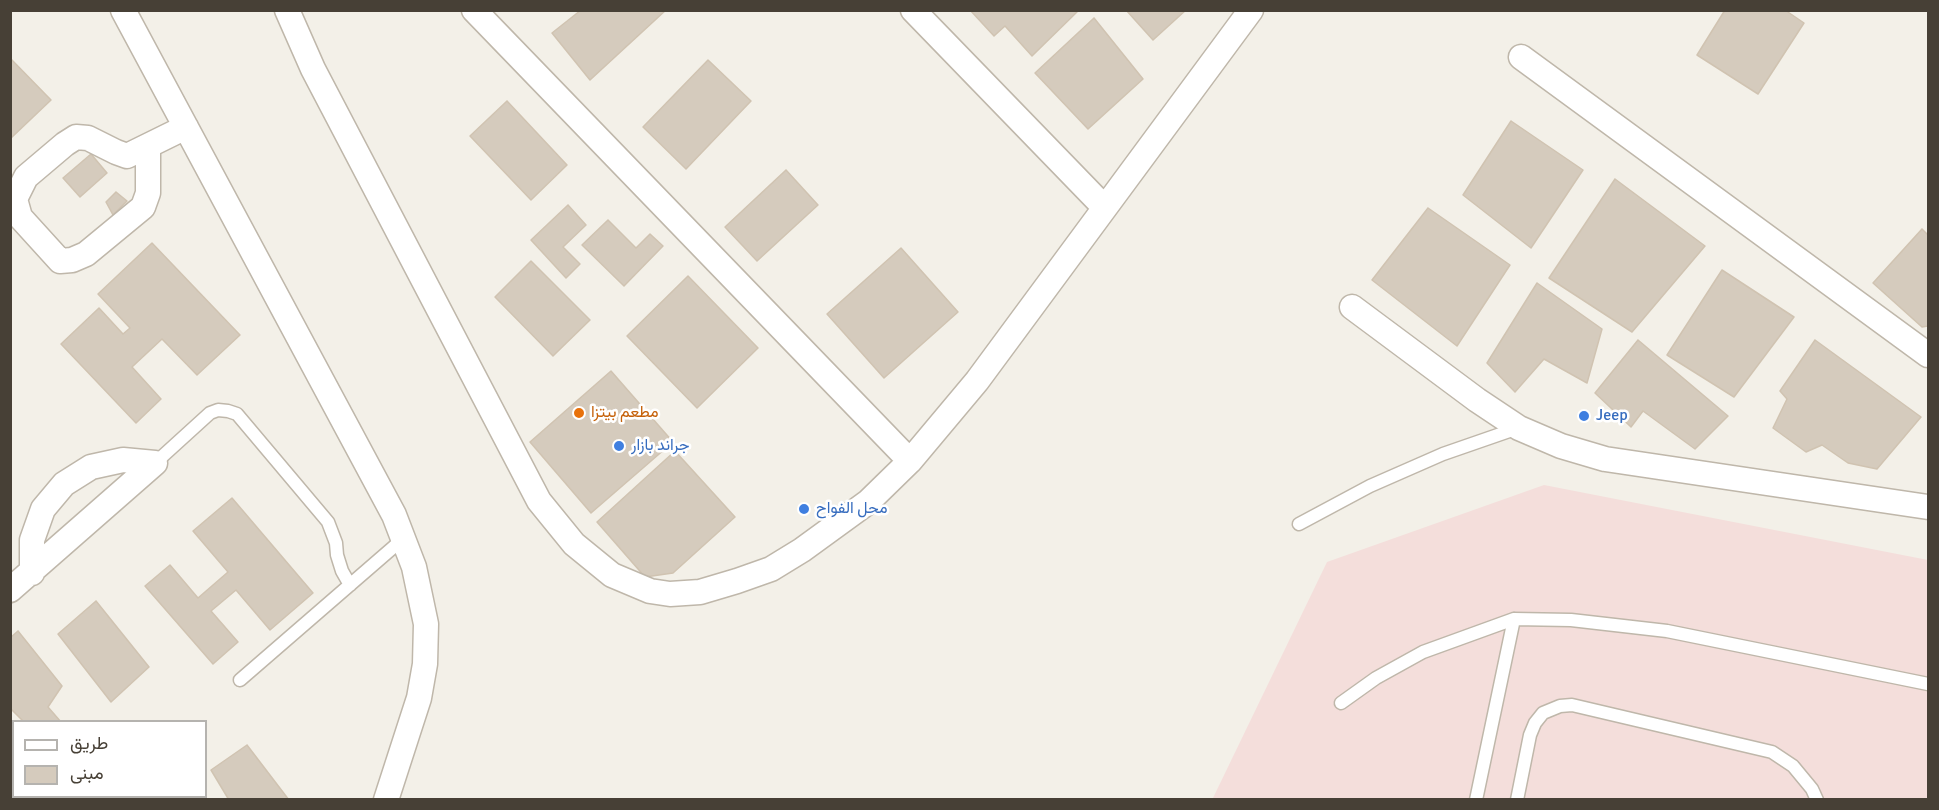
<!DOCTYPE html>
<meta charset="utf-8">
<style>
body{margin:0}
#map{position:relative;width:1939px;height:810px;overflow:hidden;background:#f3f0e8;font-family:Signika,Vazirmatn,sans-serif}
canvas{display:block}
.frame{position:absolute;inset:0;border:12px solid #474036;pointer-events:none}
.legend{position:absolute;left:12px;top:720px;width:195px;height:78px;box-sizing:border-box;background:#fff;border:2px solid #b5b3af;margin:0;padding:8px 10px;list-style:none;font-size:18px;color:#474036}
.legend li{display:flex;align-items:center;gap:12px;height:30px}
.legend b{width:30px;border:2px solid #b5b3af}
</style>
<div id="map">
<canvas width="1939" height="810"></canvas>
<div class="frame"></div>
<ul class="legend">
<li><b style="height:8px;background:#fff"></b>طريق</li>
<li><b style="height:16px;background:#d5cbbd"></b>مبنى</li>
</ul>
</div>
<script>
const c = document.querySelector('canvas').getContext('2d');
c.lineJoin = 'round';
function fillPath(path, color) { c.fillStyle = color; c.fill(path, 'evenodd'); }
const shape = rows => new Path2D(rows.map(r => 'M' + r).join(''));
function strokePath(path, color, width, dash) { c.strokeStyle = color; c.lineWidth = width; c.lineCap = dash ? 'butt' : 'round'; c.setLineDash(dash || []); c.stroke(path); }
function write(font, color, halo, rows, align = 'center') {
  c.font = font + ' Signika,Vazirmatn,sans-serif'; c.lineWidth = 5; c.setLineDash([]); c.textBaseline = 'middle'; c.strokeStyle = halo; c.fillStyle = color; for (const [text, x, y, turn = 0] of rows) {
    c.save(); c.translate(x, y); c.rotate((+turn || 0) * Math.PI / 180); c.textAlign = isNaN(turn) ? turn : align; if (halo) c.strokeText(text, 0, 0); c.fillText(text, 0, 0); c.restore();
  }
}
const medical = shape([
 [1544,485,1928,560,1928,799,1212,800,1327,562]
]);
const building = shape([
 [581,10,666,10,590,80,552,33,581,10],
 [970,10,1079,10,1032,56,1005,26,994,36,970,10],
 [1126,10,1186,10,1153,40,1126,10],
 [1725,10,1785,10,1804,23,1758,94,1697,55,1725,10],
 [1094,18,1143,79,1088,129,1035,73,1094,18],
 [10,58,51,100,10,139,10,58],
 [708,60,751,101,686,169,643,127,708,60],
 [507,101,567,165,531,200,470,136,507,101],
 [1511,121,1583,170,1531,248,1463,195,1511,121],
 [91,154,107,173,80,197,63,178,91,154],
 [786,170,818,205,757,261,725,227,786,170],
 [1615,179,1705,246,1632,332,1549,278,1615,179],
 [116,192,127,201,113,215,106,202,116,192],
 [568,205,586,225,563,247,580,264,566,278,531,240,568,205],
 [1428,208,1510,265,1457,346,1372,280,1428,208],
 [608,220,636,248,650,234,663,246,624,286,582,245,608,220],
 [1922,229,1928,235,1928,326,1922,327,1873,283,1922,229],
 [152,243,240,335,197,375,162,339,132,367,161,399,136,423,61,344,99,308,123,334,130,328,98,294,152,243],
 [901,248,958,312,884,378,827,314,901,248],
 [531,261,590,320,553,356,495,297,531,261],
 [1722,270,1794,317,1734,397,1667,355,1722,270],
 [688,276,758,348,697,408,627,336,688,276],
 [1537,283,1602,329,1587,383,1544,359,1515,392,1487,363,1537,283],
 [1638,340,1728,416,1695,449,1643,411,1631,427,1595,393,1638,340],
 [1815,340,1921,417,1877,469,1848,463,1822,445,1806,452,1773,428,1787,399,1780,391,1815,340],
 [611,371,673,442,591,513,530,442,611,371],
 [675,451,735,517,673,573,645,577,597,522,675,451],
 [232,498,313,593,270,630,236,590,211,611,238,642,213,664,145,586,170,565,198,598,228,572,193,531,232,498],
 [96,601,149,667,111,702,58,634,96,601],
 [18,631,62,686,48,707,61,722,24,722,10,708,10,638,18,631],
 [247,745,289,800,229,800,211,770,247,745]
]);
const lane = shape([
 [155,463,210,413,218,410,228,411,237,414,328,522,336,543,337,555,342,571,350,585],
 [1299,524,1370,486,1443,454,1518,428],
 [240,680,404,538],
 [1341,703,1376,678,1423,652,1514,619,1571,620,1667,631,1928,684],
 [1476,800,1514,619],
 [1517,800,1530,735,1535,723,1543,713,1560,706,1572,705,1772,752,1793,766,1812,789,1817,800]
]);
const street = shape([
 [123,10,394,515,414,567,426,624,425,664,419,698,386,800],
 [287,10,313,69,539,501,574,544,612,575,650,591,670,594,700,592,737,581,771,569,802,550,868,502,910,461,977,381,1251,10],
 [474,10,910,461],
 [913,10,1104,207],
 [1521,57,1928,355],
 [148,147,148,193,143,207,86,254,72,260,60,261,20,217,15,199,26,177,65,144,76,137,88,138,116,152,127,156,186,127],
 [1352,307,1477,400,1519,428,1561,446,1605,459,1928,507],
 [32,573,32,540,43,509,64,484,91,467,123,460,155,463],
 [10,590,155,463]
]);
const markers = [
 [579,413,6,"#e8710a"],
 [1584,416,6,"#3f7fe0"],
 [619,446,6,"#3f7fe0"],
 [804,509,6,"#3f7fe0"]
];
const foodNames = [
 ["مطعم بيتزا",591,413]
];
const shopNames = [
 ["Jeep",1596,416],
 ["جراند بازار",631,446],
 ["محل الفواح",816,509]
];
fillPath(medical, '#f4dedb');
fillPath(building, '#d5cbbd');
strokePath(building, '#d0c3b1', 1.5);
strokePath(lane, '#bfb7aa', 15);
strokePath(street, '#bfb7aa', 27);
strokePath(lane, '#fff', 12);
strokePath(street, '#fff', 24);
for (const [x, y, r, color] of markers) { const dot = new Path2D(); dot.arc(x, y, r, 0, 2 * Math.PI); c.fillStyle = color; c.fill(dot); strokePath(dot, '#fff', 2); }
write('16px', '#c56008', '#fff', foodNames, 'left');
write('16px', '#366cbe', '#fff', shopNames, 'left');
</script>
